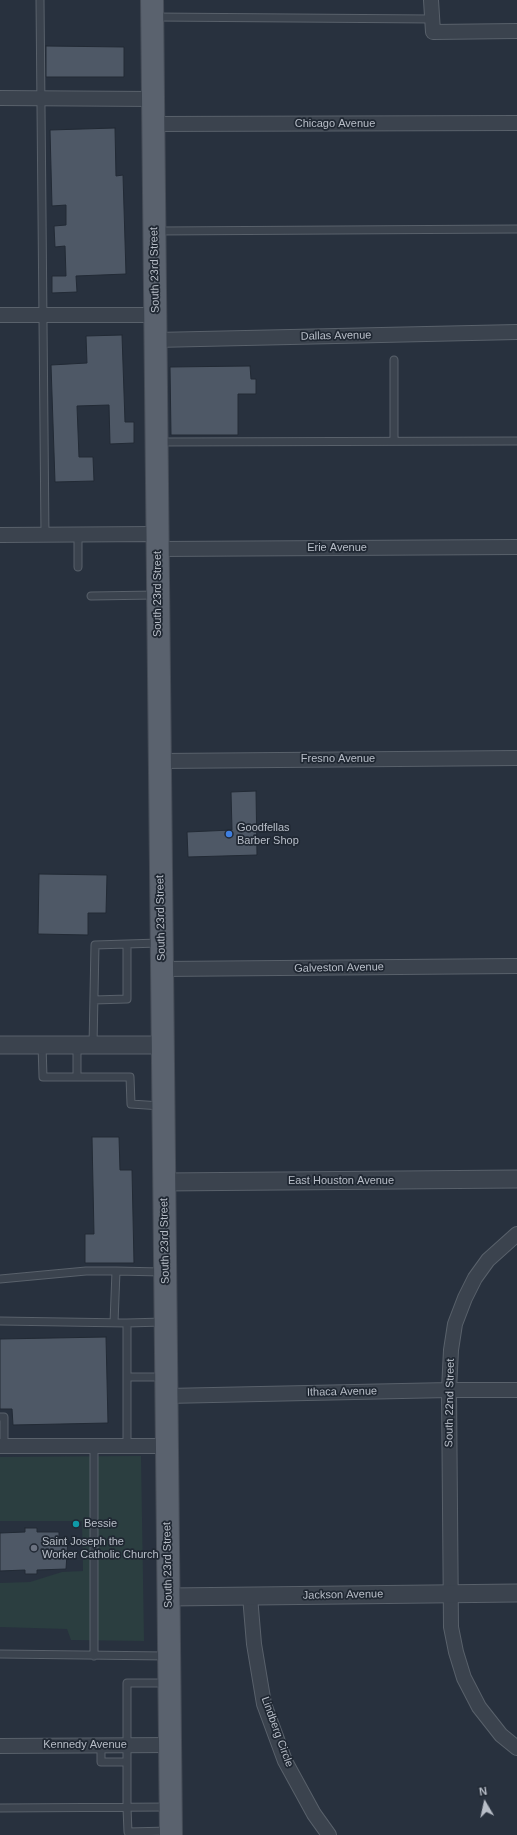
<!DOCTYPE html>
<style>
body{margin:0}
#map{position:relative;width:517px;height:1835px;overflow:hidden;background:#28313e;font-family:Helvetica,sans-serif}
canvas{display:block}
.north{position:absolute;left:465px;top:1783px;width:40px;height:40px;-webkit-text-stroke:3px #202833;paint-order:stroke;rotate:351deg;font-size:11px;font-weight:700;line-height:16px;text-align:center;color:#b8bec8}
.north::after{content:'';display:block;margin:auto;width:14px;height:18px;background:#b8bec8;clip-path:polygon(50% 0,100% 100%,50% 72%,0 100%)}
</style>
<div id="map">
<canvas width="517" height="1835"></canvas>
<div class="north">N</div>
</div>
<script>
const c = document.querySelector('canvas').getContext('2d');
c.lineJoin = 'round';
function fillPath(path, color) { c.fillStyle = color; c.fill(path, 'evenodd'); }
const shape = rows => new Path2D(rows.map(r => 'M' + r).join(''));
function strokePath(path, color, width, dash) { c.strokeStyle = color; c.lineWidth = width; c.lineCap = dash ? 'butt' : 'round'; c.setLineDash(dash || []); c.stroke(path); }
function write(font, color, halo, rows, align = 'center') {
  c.font = font + ' Helvetica,sans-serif'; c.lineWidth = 3.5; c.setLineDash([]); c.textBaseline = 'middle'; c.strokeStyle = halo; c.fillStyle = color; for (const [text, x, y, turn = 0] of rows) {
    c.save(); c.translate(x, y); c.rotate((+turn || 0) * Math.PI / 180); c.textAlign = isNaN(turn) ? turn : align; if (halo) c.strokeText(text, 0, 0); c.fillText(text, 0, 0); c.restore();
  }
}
const green = shape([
 [141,1456,144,1641,71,1640,67,1629,0,1627,0,1583,30,1582,62,1572,83,1571,82,1521,0,1521,0,1457]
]);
const building = shape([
 [46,46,124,47,124,77,46,77,46,46],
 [115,128,116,176,123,175,126,274,76,276,77,292,52,293,52,276,66,276,65,246,55,247,54,226,66,225,66,205,52,206,50,130,115,128],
 [122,335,125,422,134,422,134,443,110,444,109,405,77,406,79,457,93,457,94,481,55,482,51,365,87,363,86,336,122,335],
 [250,366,251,379,256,379,256,394,238,394,238,435,171,435,170,367,250,366],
 [256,791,257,855,188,857,187,832,232,830,231,792,256,791],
 [39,874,107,875,106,913,88,913,88,935,38,934,39,874],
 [92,1137,119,1137,120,1170,132,1170,134,1263,85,1263,85,1234,94,1234,92,1137],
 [106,1337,108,1423,13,1425,12,1409,0,1409,0,1339,106,1337],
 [25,1528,37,1528,37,1532,59,1532,59,1539,68,1539,66,1569,37,1570,37,1574,25,1574,25,1570,0,1571,0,1533,25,1532,25,1528]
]);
const service = shape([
 [40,0,45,535],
 [154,17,432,19],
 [157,231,517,229],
 [394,441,394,360],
 [159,442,517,441],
 [78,567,78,535],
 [91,596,156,595],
 [127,944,159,943],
 [42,1045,43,1077,130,1077,131,1104,161,1106],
 [77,1045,77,1077],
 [93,1045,95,945,127,944,127,999,94,1000],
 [0,1279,86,1271,116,1271],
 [0,1321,127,1323,127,1446],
 [114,1323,116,1271,162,1272],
 [127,1323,163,1322],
 [127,1377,165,1377],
 [0,1417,4,1417,4,1446],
 [94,1446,94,1656],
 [0,1654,167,1656],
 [167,1683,127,1683,127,1808,128,1832,169,1831],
 [101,1745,101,1762,127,1762],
 [0,1808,168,1807]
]);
const minor = shape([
 [431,0,433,32,517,31],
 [0,98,153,99],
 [153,124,517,123],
 [0,315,155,315],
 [155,340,517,332],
 [0,535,157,534],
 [158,549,517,547],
 [160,761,517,758],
 [162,969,517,966],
 [517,1234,488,1260,475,1278,465,1298,455,1324,451,1350,449,1390,451,1627,456,1652,464,1678,479,1707,501,1735,517,1748],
 [166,1396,449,1390,517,1390],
 [0,1446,167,1446],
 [250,1596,254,1644,264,1704,285,1761,314,1814,329,1835],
 [0,1746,170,1745]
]);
const tertiary = shape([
 [0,1045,163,1045],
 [164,1182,517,1179],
 [169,1597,517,1593]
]);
const primary = shape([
 [152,0,171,1835]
]);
const markers = [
 [229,834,4,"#3f7fe0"],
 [76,1524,4,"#0f9aa8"],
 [34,1548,4,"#6b7280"]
];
const streetNames = [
 ["Chicago Avenue",335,124],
 ["South 23rd Street",155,270,-91],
 ["Dallas Avenue",336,336,-1],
 ["Erie Avenue",337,548],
 ["South 23rd Street",158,594,-90],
 ["Fresno Avenue",338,759],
 ["South 23rd Street",161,918,-91],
 ["Galveston Avenue",339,968,-1],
 ["East Houston Avenue",341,1181],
 ["South 23rd Street",165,1241,-91],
 ["Ithaca Avenue",342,1392,-1],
 ["South 22nd Street",450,1403,-89],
 ["South 23rd Street",168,1565,-91],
 ["Jackson Avenue",343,1595,-1],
 ["Lindberg Circle",277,1732,70],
 ["Kennedy Avenue",85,1745]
];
const poiNames = [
 ["Goodfellas",237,828],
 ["Barber Shop",237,841],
 ["Bessie",84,1524],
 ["Saint Joseph the",42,1542],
 ["Worker Catholic Church",42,1555]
];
fillPath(green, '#2b3e40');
fillPath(building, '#4e5866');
strokePath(building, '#222a35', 1);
strokePath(service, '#59616b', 9);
strokePath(minor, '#59616b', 16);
strokePath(tertiary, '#59616b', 19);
strokePath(primary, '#454c57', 24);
strokePath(service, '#3b434e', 7);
strokePath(minor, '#3b434e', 14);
strokePath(tertiary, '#3b434e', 17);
strokePath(primary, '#5a626e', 22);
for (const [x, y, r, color] of markers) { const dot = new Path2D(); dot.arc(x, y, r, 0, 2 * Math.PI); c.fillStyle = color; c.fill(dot); strokePath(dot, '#202833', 1.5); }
write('11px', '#b8bec8', '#202833', streetNames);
write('11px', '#b8bec8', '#202833', poiNames, 'left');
</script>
